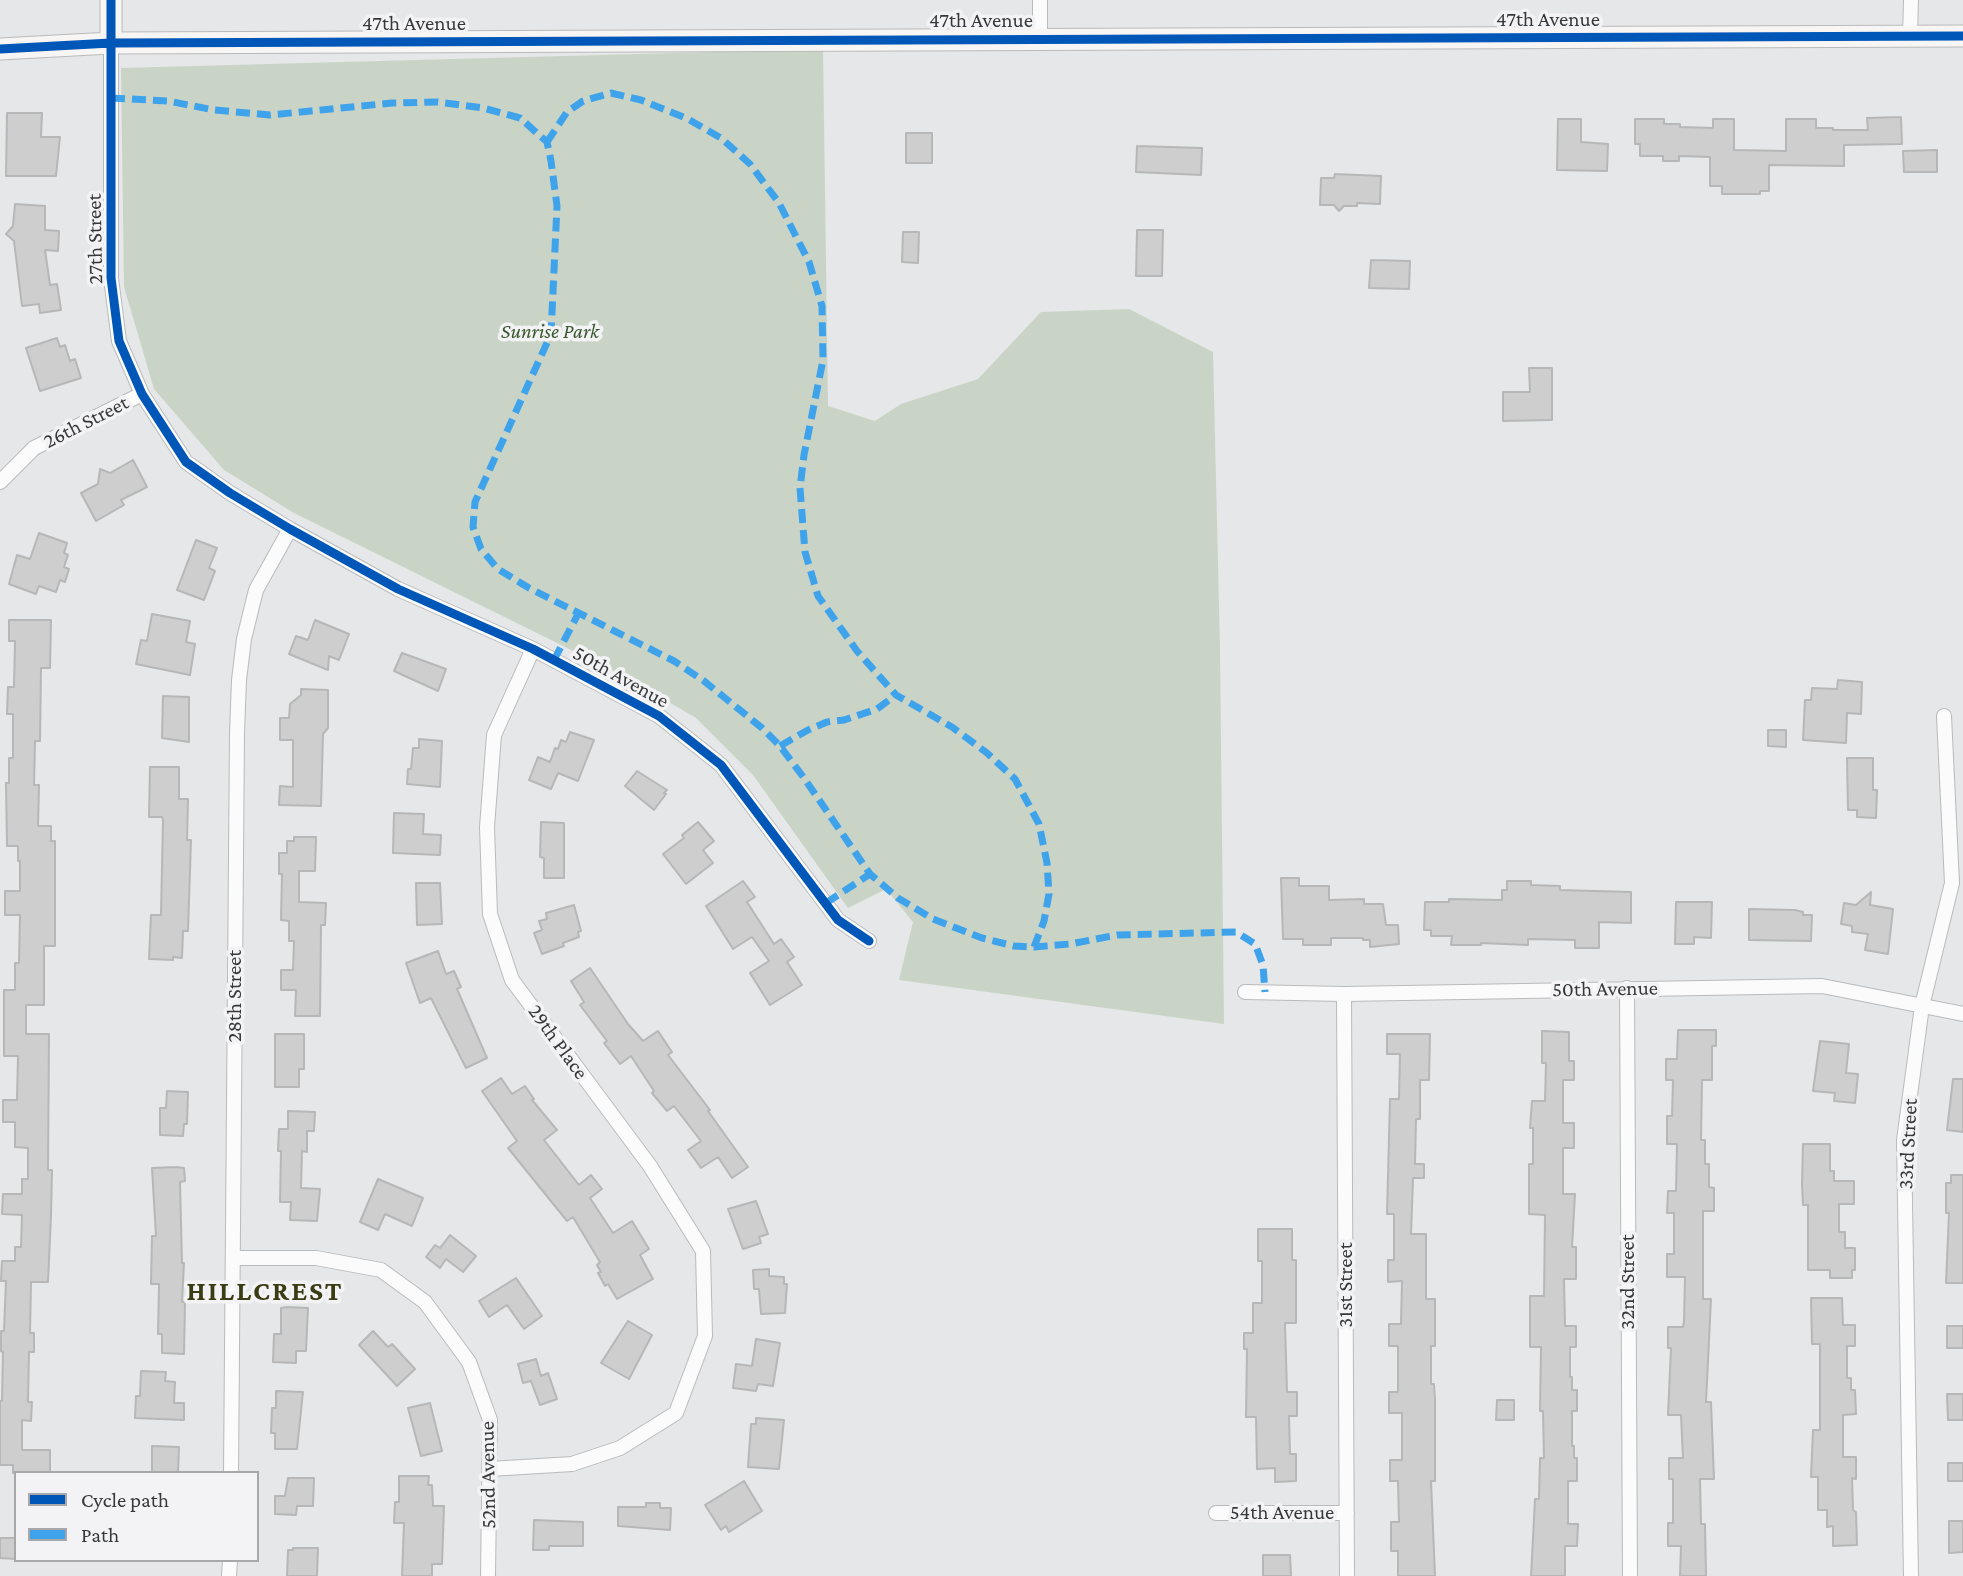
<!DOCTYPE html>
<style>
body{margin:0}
#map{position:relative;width:1963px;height:1576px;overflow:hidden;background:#e6e7e8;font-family:"Crimson Pro",serif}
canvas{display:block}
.legend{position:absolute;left:14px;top:1471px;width:245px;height:91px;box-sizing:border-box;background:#f3f3f6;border:2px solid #a8a8aa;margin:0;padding:9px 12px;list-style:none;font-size:21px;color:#373839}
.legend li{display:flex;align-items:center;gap:14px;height:35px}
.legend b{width:35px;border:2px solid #a8a8aa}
</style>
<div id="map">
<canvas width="1963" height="1576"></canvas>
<ul class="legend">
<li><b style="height:9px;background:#0057b8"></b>Cycle path</li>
<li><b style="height:9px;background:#3fa3ec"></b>Path</li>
</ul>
</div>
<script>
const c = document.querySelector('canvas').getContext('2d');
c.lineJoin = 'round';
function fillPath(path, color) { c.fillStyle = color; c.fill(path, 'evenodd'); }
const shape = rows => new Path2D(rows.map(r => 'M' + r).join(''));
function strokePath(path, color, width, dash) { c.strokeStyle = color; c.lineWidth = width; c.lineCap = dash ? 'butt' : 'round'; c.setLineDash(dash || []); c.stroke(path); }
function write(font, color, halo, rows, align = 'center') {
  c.font = font + ' "Crimson Pro",serif'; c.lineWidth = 7; c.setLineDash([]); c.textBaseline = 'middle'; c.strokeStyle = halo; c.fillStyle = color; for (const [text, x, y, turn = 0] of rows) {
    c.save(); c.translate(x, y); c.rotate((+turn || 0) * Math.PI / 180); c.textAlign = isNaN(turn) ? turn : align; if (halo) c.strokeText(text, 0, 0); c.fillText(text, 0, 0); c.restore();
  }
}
const green = shape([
 [823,49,828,406,875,421,901,404,978,379,1041,312,1129,309,1213,352,1220,649,1224,1024,899,980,913,922,886,889,848,908,753,775,696,718,626,677,294,513,224,470,154,389,124,287,121,68]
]);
const building = shape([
 [7,113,42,113,41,137,60,137,56,176,6,176,7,113],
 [1901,117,1902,144,1844,145,1844,166,1769,165,1769,191,1760,191,1760,194,1722,194,1722,186,1710,186,1710,157,1679,156,1679,161,1663,161,1663,156,1640,156,1640,144,1635,144,1635,119,1664,119,1664,124,1680,124,1680,127,1713,128,1713,119,1734,119,1734,150,1786,151,1786,119,1816,119,1816,128,1833,128,1833,130,1868,130,1867,118,1901,117],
 [1558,119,1581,119,1581,142,1608,144,1607,171,1557,170,1558,119],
 [906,133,932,133,932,163,906,163,906,133],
 [1137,146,1202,148,1201,175,1136,172,1137,146],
 [1937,150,1937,172,1904,172,1903,151,1937,150],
 [1335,174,1381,176,1380,204,1357,203,1357,206,1344,206,1339,211,1334,205,1320,205,1321,178,1334,178,1335,174],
 [15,204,45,206,45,230,59,231,58,251,45,250,50,285,57,284,61,310,40,313,39,304,22,306,14,241,6,234,13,226,15,204],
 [1137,230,1163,230,1162,276,1136,276,1137,230],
 [903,232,919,232,918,263,902,262,903,232],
 [1371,260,1410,261,1409,289,1369,288,1371,260],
 [57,338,60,347,65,345,70,361,75,359,81,378,40,391,26,348,57,338],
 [1529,368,1552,368,1552,420,1503,421,1503,392,1530,392,1529,368],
 [133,460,147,487,121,500,124,505,96,521,81,493,98,484,100,469,110,473,133,460],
 [39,533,67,543,64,553,68,555,64,567,69,569,65,582,60,580,56,592,39,586,36,594,9,584,17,555,30,559,39,533],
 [196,540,217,548,209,568,215,571,204,600,177,590,196,540],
 [152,614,190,621,186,642,195,644,190,675,136,664,141,640,147,641,152,614],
 [9,620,51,620,50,668,41,668,40,741,35,741,34,785,39,785,38,826,51,826,51,841,55,841,55,946,44,946,44,1005,26,1005,26,1034,49,1034,48,1170,52,1170,51,1215,48,1282,31,1282,30,1333,34,1333,34,1352,29,1352,28,1402,32,1402,31,1421,22,1420,22,1450,50,1450,50,1473,13,1473,13,1465,0,1465,0,1401,2,1401,3,1352,1,1351,1,1331,4,1331,6,1281,1,1281,2,1261,15,1261,15,1247,21,1247,22,1215,2,1214,3,1194,22,1194,22,1179,28,1179,28,1148,15,1147,15,1122,3,1122,3,1100,17,1100,18,1056,4,1056,4,990,15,990,15,963,19,963,20,915,5,915,5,891,20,891,20,861,18,861,18,846,7,846,6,783,9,783,9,758,13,758,13,714,7,714,8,687,14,687,15,641,9,641,9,620],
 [315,620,349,634,339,660,329,656,328,670,289,654,296,636,308,640,315,620],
 [402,653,446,669,438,691,394,671,402,653],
 [1838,680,1862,682,1861,714,1847,713,1846,743,1803,740,1805,700,1811,700,1812,688,1837,689,1838,680],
 [301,689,328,690,328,728,323,734,321,806,279,805,280,786,293,787,293,740,280,740,280,718,289,718,290,704,301,695,301,689],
 [163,696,189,697,189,742,162,738,163,696],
 [1768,730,1786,730,1786,747,1768,746,1768,730],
 [570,732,594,740,578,781,558,773,551,789,529,780,538,757,550,762,555,748,558,749,561,740,566,742,570,732],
 [419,739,442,741,440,787,407,784,408,769,411,769,413,748,419,748,419,739],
 [1847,758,1873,758,1873,790,1877,790,1876,818,1857,817,1857,810,1848,810,1847,758],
 [150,767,179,767,179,799,188,799,187,840,191,840,188,931,183,931,182,958,173,957,173,960,149,959,151,915,161,915,163,820,162,817,149,817,150,767],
 [637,771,667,790,664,793,666,794,654,810,625,786,637,771],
 [394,813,424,814,423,834,441,835,440,855,393,853,394,813],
 [541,822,564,823,564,878,544,878,544,858,540,857,541,822],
 [698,822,714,841,703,850,713,863,686,884,663,854,684,838,682,835,698,822],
 [294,837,316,837,315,871,299,871,299,902,326,903,325,925,321,925,320,1016,295,1016,296,990,281,990,281,970,293,970,294,941,289,941,289,921,281,920,282,874,279,874,279,853,287,853,287,841,294,841,294,837],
 [1281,878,1299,878,1299,886,1329,886,1329,900,1364,899,1364,904,1383,904,1386,925,1398,925,1399,944,1370,947,1370,940,1363,940,1363,938,1331,938,1331,945,1303,945,1303,939,1283,939,1281,878],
 [743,881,755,897,747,902,774,944,781,939,794,957,787,962,802,985,770,1005,750,973,769,961,752,937,733,949,706,906,743,881],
 [1507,881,1531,881,1531,885,1560,886,1560,890,1631,892,1631,923,1599,922,1599,948,1575,948,1575,940,1528,939,1528,945,1481,943,1481,945,1451,945,1452,936,1431,936,1431,930,1424,930,1425,902,1449,902,1449,899,1502,900,1502,890,1507,890,1507,881],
 [416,883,440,883,442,924,417,925,416,883],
 [1871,892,1870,905,1893,909,1888,954,1865,950,1868,934,1852,932,1852,926,1841,924,1844,903,1856,905,1871,892],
 [1676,902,1712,902,1711,938,1694,937,1694,944,1675,944,1676,902],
 [574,905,581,931,578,932,579,937,563,943,564,946,542,954,534,933,542,930,539,921,547,919,546,913,574,905],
 [1749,909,1795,910,1803,912,1803,915,1812,915,1811,941,1749,940,1749,909],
 [438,951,446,974,454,971,461,987,457,989,487,1058,466,1068,431,998,420,1003,406,963,438,951],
 [590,968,628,1024,643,1041,658,1031,672,1052,668,1055,710,1110,708,1111,748,1167,732,1178,718,1157,701,1168,688,1150,701,1141,674,1106,667,1111,652,1093,654,1091,631,1056,620,1064,604,1043,607,1041,580,1005,584,1002,571,981,590,968],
 [1678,1030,1716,1030,1716,1046,1712,1046,1712,1080,1702,1080,1701,1140,1705,1140,1705,1164,1709,1164,1709,1187,1714,1188,1714,1211,1703,1211,1703,1299,1711,1299,1706,1402,1711,1402,1714,1479,1700,1479,1701,1524,1705,1524,1706,1576,1680,1576,1681,1546,1668,1546,1668,1523,1673,1523,1673,1479,1669,1479,1669,1458,1683,1458,1681,1415,1668,1415,1671,1348,1668,1348,1668,1327,1683,1327,1684,1322,1685,1277,1667,1277,1667,1254,1674,1254,1674,1213,1667,1213,1668,1191,1676,1191,1677,1144,1667,1144,1667,1116,1672,1116,1673,1080,1666,1080,1666,1059,1677,1059,1678,1030],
 [1542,1031,1569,1032,1569,1061,1574,1061,1574,1080,1563,1080,1563,1123,1574,1123,1574,1148,1563,1148,1563,1194,1575,1194,1572,1247,1576,1247,1576,1279,1564,1279,1565,1326,1576,1326,1576,1347,1570,1347,1570,1377,1572,1377,1572,1390,1577,1390,1577,1411,1572,1411,1572,1446,1574,1446,1574,1458,1577,1458,1577,1481,1568,1481,1568,1524,1578,1524,1577,1546,1565,1546,1565,1576,1531,1576,1535,1499,1539,1499,1540,1458,1544,1458,1543,1411,1540,1411,1541,1347,1530,1347,1530,1296,1544,1296,1545,1215,1529,1214,1529,1164,1533,1164,1533,1128,1530,1128,1532,1101,1545,1101,1546,1063,1542,1063,1542,1031],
 [275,1034,304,1034,304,1069,299,1069,299,1087,275,1087,275,1034],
 [1387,1034,1430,1034,1429,1080,1420,1080,1420,1119,1416,1119,1415,1164,1424,1164,1424,1178,1413,1178,1411,1234,1426,1234,1426,1299,1435,1299,1435,1346,1431,1346,1431,1384,1434,1384,1435,1399,1435,1481,1431,1481,1435,1576,1398,1576,1398,1551,1391,1551,1391,1522,1399,1522,1398,1481,1390,1481,1390,1460,1402,1460,1402,1413,1389,1413,1389,1392,1398,1392,1398,1346,1389,1346,1389,1324,1401,1324,1402,1281,1388,1282,1388,1260,1394,1260,1394,1214,1387,1214,1390,1099,1399,1099,1400,1054,1387,1054,1387,1034],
 [1820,1041,1849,1044,1846,1073,1858,1074,1855,1103,1834,1101,1835,1093,1813,1091,1820,1041],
 [501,1078,512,1094,525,1086,534,1099,532,1100,557,1130,544,1140,579,1185,591,1175,602,1189,590,1198,613,1233,632,1221,649,1249,640,1255,653,1279,617,1299,608,1284,605,1286,598,1273,601,1272,597,1265,600,1262,573,1217,567,1221,508,1148,517,1141,482,1091,501,1078],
 [1953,1079,1963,1079,1963,1132,1947,1130,1953,1079],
 [167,1091,188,1092,187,1124,184,1124,183,1136,160,1135,160,1108,166,1108,167,1091],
 [288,1111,315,1112,314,1131,307,1131,307,1152,302,1151,301,1188,320,1189,317,1221,290,1220,291,1202,280,1202,281,1151,278,1151,279,1129,288,1129,288,1111],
 [1803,1144,1830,1144,1830,1171,1834,1171,1834,1181,1854,1181,1854,1204,1839,1204,1839,1232,1845,1232,1845,1248,1855,1248,1855,1270,1852,1270,1852,1278,1830,1278,1830,1270,1808,1270,1808,1205,1803,1205,1802,1184,1803,1144],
 [176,1167,184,1168,185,1181,180,1182,182,1263,184,1263,182,1302,185,1302,184,1354,162,1353,162,1334,158,1334,159,1284,151,1284,152,1236,156,1236,152,1168,176,1167],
 [1951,1175,1963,1175,1963,1283,1946,1283,1949,1213,1946,1213,1946,1183,1951,1183,1951,1175],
 [378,1179,423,1198,412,1226,385,1214,378,1230,360,1222,378,1179],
 [756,1201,768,1234,759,1237,761,1243,743,1249,728,1209,756,1201],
 [1258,1229,1292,1229,1292,1260,1296,1260,1296,1323,1285,1323,1287,1392,1297,1392,1297,1416,1289,1416,1290,1454,1296,1454,1296,1481,1275,1482,1275,1468,1257,1469,1256,1417,1246,1417,1247,1349,1244,1349,1244,1333,1253,1333,1253,1303,1262,1303,1262,1261,1258,1261,1258,1229],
 [450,1235,476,1256,463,1272,446,1259,440,1268,426,1257,435,1245,440,1248,450,1235],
 [769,1269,769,1276,784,1277,784,1284,787,1284,785,1313,761,1314,759,1289,754,1289,753,1270,769,1269],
 [516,1278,542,1316,524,1329,507,1305,489,1317,479,1301,516,1278],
 [1811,1298,1842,1298,1843,1325,1855,1325,1855,1346,1847,1346,1847,1378,1851,1378,1851,1390,1855,1390,1856,1414,1843,1415,1843,1457,1856,1457,1856,1479,1852,1478,1853,1510,1856,1512,1857,1545,1833,1546,1833,1526,1827,1527,1827,1510,1818,1510,1818,1477,1811,1477,1813,1430,1820,1430,1820,1344,1812,1344,1811,1298],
 [287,1307,308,1308,306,1351,296,1351,296,1363,273,1362,274,1334,281,1334,281,1308,287,1307],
 [628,1321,652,1335,629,1379,601,1363,628,1321],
 [1947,1326,1963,1326,1963,1348,1947,1348,1947,1326],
 [373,1331,388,1347,392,1344,415,1369,397,1386,359,1345,373,1331],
 [756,1339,780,1343,773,1386,758,1384,756,1391,733,1388,736,1364,752,1366,756,1339],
 [536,1359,541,1376,548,1373,557,1399,540,1405,531,1381,523,1383,518,1364,536,1359],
 [141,1371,166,1372,165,1381,175,1382,174,1403,184,1403,184,1420,135,1418,136,1396,140,1396,141,1371],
 [276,1391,303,1392,297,1449,275,1449,275,1433,271,1433,272,1408,276,1408,276,1391],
 [1947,1394,1963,1394,1963,1420,1948,1420,1947,1394],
 [1497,1400,1514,1400,1514,1420,1496,1420,1497,1400],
 [430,1403,442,1451,421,1456,408,1408,430,1403],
 [756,1418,784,1420,779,1469,748,1467,751,1424,756,1424,756,1418],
 [152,1446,179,1447,178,1473,152,1473,152,1446],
 [1948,1463,1963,1463,1963,1481,1948,1481,1948,1463],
 [399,1476,429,1476,428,1485,432,1485,433,1506,444,1506,442,1564,432,1564,432,1576,402,1576,404,1523,394,1523,395,1502,399,1502,399,1476],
 [288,1478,314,1478,313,1506,297,1506,296,1515,275,1514,275,1496,285,1496,288,1478],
 [744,1481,762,1511,729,1532,726,1526,721,1530,705,1505,744,1481],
 [646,1503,660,1503,660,1508,671,1508,670,1530,618,1526,618,1507,646,1507,646,1503],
 [534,1520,583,1522,583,1546,549,1546,549,1550,533,1550,534,1520],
 [1949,1521,1963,1521,1963,1552,1949,1553,1949,1521],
 [0,1538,16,1538,16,1559,0,1558,0,1538],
 [293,1548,318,1548,317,1576,287,1576,288,1550,293,1550,293,1548],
 [1263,1555,1290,1555,1291,1576,1263,1576,1263,1555]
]);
const street = shape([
 [1910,37,1911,0],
 [1040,38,1040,0],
 [111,43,111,278,119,341,142,394,186,462,230,493,290,529,398,589,533,649,659,716,721,765,838,920,869,941],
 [0,482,34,448,142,394],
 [1627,988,1630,1576],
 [1245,992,1344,994,1822,986,1963,1014],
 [1344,994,1347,1576],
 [233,1258,316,1258,381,1270,425,1302,469,1362,490,1420,488,1576],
 [490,1469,572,1464,620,1448,676,1413,705,1336,703,1251,650,1166,512,980,490,914,487,827,494,735,533,649],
 [231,1473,237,733,239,680,244,639,256,590,290,529],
 [1216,1513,1347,1513],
 [229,1576,230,1560],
 [1911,1576,1904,1140,1922,1006,1952,883,1944,716]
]);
const secondary = shape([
 [111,43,111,0],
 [0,49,111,43,1963,36]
]);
const quiet = shape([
 [111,98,168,101,214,110,270,115,392,103,438,102,483,108,520,118,547,142,551,161,557,206,551,334,475,502,473,527,481,549,498,569,529,588,674,661,704,681,762,728,780,746,804,778,870,874,898,898,933,919,982,938,1014,946,1034,947,1070,944,1117,935,1236,932,1255,944,1263,965,1265,992],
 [547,142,567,112,583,101,611,93,641,100,688,119,721,138,750,164,779,203,809,262,822,306,823,360,804,455,800,488,805,552,818,596,857,651,896,695,952,727,987,753,1015,779,1039,824,1047,863,1049,894,1044,921,1034,947],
 [554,660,578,614],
 [780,746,808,730,827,722,844,720,877,709,896,695],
 [826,903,870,874]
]);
const cycleway = shape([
 [111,0,111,278,119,341,142,394,186,462,230,493,290,529,398,589,533,649,659,716,721,765,838,920,869,941],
 [0,49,111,43,1963,36]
]);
const streetNames = [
 ["47th Avenue",1548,20],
 ["47th Avenue",981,21],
 ["47th Avenue",414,24],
 ["27th Street",95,239,-91],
 ["26th Street",86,422,-27],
 ["50th Avenue",621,677,29],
 ["50th Avenue",1605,989,-1],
 ["28th Street",235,996,-90],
 ["29th Place",558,1042,54],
 ["33rd Street",1908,1144,-87],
 ["32nd Street",1628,1282,-90],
 ["31st Street",1346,1285,-90],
 ["52nd Avenue",488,1475,-91],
 ["54th Avenue",1282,1513]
];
const parkNames = [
 ["Sunrise Park",550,332]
];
const districtNames = [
 ["HILLCREST",265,1291]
];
fillPath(green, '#c9d4c6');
fillPath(building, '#cecece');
strokePath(building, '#b6b7b6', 2);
strokePath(street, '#b9babb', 16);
strokePath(secondary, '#b9babb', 23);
strokePath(street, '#fbfbfc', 14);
strokePath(secondary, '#f8f6f5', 21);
strokePath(quiet, '#3fa3ec', 7, [14, 7]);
strokePath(cycleway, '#0057b8', 9);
write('21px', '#373839', '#f3f3f6', streetNames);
write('italic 21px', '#3a592e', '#f3f3f6', parkNames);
c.letterSpacing = '2px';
write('bold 28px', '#3a3c14', '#f3f3f6', districtNames);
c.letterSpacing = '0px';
</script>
